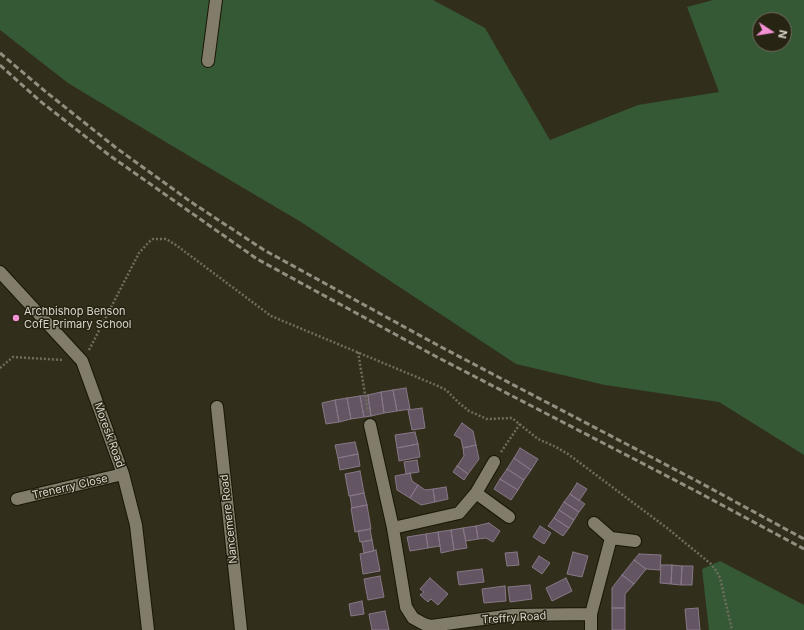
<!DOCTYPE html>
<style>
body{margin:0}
#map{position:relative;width:804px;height:630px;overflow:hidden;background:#322e1c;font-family:Inter,sans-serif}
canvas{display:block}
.north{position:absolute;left:752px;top:12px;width:40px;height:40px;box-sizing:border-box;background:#282413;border:1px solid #6e6b5d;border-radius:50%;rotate:102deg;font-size:11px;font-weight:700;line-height:16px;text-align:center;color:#d8d6cb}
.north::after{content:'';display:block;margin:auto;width:14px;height:18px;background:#f391d5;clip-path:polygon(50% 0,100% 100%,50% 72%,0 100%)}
</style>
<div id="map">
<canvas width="804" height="630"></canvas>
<div class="north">N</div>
</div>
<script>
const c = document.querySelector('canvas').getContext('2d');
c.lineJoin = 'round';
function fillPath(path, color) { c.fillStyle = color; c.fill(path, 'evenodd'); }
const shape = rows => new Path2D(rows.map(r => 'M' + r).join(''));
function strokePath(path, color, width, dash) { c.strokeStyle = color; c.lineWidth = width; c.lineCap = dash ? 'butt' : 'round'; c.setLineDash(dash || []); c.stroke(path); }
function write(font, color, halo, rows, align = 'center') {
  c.font = font + ' Inter,sans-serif'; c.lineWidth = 3; c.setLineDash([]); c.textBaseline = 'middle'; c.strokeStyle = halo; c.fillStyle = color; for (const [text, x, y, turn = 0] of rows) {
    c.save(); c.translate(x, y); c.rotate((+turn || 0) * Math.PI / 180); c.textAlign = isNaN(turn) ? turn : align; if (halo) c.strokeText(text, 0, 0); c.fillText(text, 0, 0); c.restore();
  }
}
const green = shape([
 [0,0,433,0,485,28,550,140,638,105,719,92,687,7,713,0,804,0,804,455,719,402,605,385,516,364,301,222,169,144,68,83,0,30],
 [760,20,784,20,784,44,760,44],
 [720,561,804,605,804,630,709,630,702,569]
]);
const building = shape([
 [406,388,410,409,397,411,393,390,406,388],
 [393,390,397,411,384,413,381,392,393,390],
 [381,392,384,413,371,416,368,395,381,392],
 [368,395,371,416,364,417,360,396,368,395],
 [360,396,364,417,351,419,347,398,360,396],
 [347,398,351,419,339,422,335,400,347,398],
 [335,400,339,422,326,424,322,403,335,400],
 [422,408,425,428,412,430,408,410,422,408],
 [462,423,473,431,476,445,463,448,461,439,454,435,462,423],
 [415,432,418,444,397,448,395,435,415,432],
 [355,442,358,454,338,458,335,445,355,442],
 [418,444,420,457,399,461,397,448,418,444],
 [476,445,479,459,468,474,457,466,464,456,463,448,476,445],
 [520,448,538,459,531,470,514,458,520,448],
 [358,454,360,466,340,470,338,458,358,454],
 [514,458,531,470,524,480,507,469,514,458],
 [417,460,419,472,406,474,404,462,417,460],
 [457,466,468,474,464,480,453,472,457,466],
 [507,469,524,480,518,490,500,479,507,469],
 [360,471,364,493,349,496,345,474,360,471],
 [410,473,412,481,418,485,410,498,397,490,395,476,410,473],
 [500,479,518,490,511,500,494,489,500,479],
 [577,483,587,489,579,501,570,494,577,483],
 [418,485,425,490,433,489,435,502,421,505,410,498,418,485],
 [446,487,448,499,435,502,433,489,446,487],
 [364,493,367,505,352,508,350,496,364,493],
 [570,494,585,504,579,512,564,502,570,494],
 [564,502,579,512,574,520,559,510,564,502],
 [367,505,371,529,355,532,351,508,367,505],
 [559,510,574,520,569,528,554,518,559,510],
 [554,518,569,528,563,536,548,526,554,518],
 [489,523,500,531,493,542,486,538,478,539,476,526,489,523],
 [476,526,478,539,466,541,463,528,476,526],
 [540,526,551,533,544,544,533,537,540,526],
 [463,528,467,548,454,550,451,530,463,528],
 [370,529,372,540,360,542,358,531,370,529],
 [451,530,454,550,441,553,438,532,451,530],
 [438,532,440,546,428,548,426,534,438,532],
 [426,534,428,548,410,551,407,537,426,534],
 [372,540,374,551,364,553,362,542,372,540],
 [376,550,380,571,363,574,360,554,376,550],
 [517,552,519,565,507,566,505,553,517,552],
 [573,552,588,556,582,577,567,574,573,552],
 [639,554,661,555,660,570,646,569,634,560,639,554],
 [539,556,550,563,542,574,532,567,539,556],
 [634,560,646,569,634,584,622,575,634,560],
 [661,565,672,565,671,584,660,583,661,565],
 [672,565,682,566,681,585,671,584,672,565],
 [682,566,693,566,692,585,681,585,682,566],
 [482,569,484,582,459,585,457,572,482,569],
 [622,575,634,584,625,594,625,608,612,608,612,588,622,575],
 [380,576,384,597,368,600,364,579,380,576],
 [430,578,448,594,438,605,431,599,428,602,420,595,424,592,420,589,430,578],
 [566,578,572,591,552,601,546,588,566,578],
 [530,585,532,599,510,602,508,587,530,585],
 [505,586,506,601,484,603,482,589,505,586],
 [362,601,364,614,351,616,349,604,362,601],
 [612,608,625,608,625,630,612,630,612,608],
 [698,608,700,630,687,630,685,609,698,608],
 [385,611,389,630,372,630,369,614,385,611]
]);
const path = shape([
 [89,350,139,253,149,242,153,239,166,239,176,245,271,316,438,386,446,390,459,403,469,411,487,419,512,418,538,439,556,447,568,454,667,528,711,564,717,572,720,578,732,630],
 [358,352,368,412],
 [0,368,13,357,63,360],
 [501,452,520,424]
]);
const minor = shape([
 [208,61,216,0],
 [0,272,82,361,123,474,136,525,148,630],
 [217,407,241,630],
 [370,425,393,528,406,607,413,618,424,624,431,626,513,615,591,614],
 [476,493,509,517],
 [17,499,123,474],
 [393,528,459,513,476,493,494,462],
 [611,538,635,541],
 [591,630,591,614,611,538,594,523]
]);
const rail = shape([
 [0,53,46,92,115,147,191,202,264,250,441,347,697,481,804,539],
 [0,65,40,101,109,155,257,259,435,356,692,489,804,549]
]);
const markers = [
 [16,318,4,"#f391d5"]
];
const poiNames = [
 ["Archbishop Benson",24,312],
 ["CofE Primary School",24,325]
];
const streetNames = [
 ["Moresk Road",109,435,70],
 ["Trenerry Close",70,487,-13],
 ["Nancemere Road",229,519,-96],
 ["Treffry Road",514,618,-4]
];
fillPath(green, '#345934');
fillPath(building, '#645563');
strokePath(building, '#887887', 1);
strokePath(minor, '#1a1606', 14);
strokePath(path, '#706d5d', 2.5, [2, 2]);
strokePath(minor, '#827d6a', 12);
strokePath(rail, '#928f81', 3, [6, 3]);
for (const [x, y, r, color] of markers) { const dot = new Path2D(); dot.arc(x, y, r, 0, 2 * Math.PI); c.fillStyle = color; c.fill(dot); strokePath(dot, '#282413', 1.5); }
write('11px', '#d8d6cb', '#282413', poiNames, 'left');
write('11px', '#d8d6cb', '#282413', streetNames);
</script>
